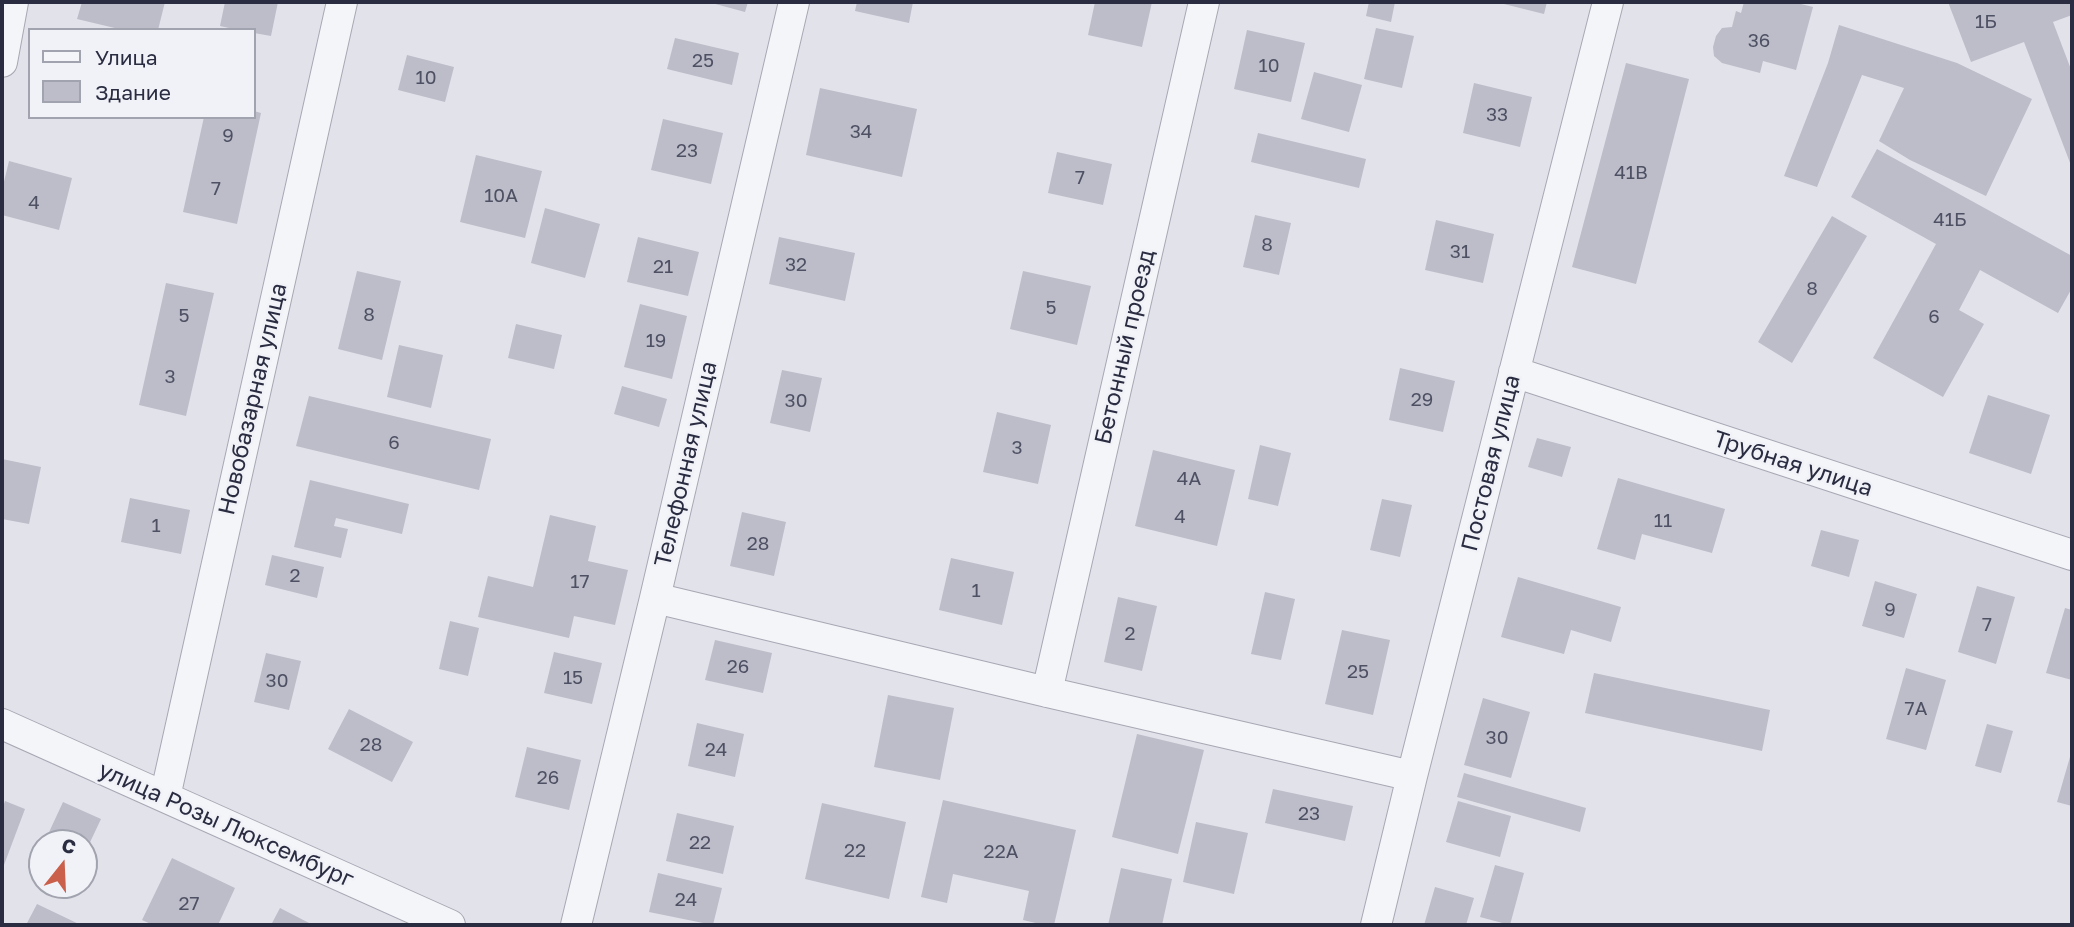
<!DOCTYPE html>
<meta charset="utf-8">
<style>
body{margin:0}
#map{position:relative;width:2074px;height:927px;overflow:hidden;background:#e2e2ea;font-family:"Golos Text",sans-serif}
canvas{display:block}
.frame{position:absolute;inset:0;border:4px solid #2a2c41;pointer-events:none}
.legend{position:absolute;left:28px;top:28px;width:228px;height:91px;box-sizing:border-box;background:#f1f2f7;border:2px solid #a1a3ae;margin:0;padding:9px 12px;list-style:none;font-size:21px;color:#2a2c41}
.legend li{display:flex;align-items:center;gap:14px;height:35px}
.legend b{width:35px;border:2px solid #a1a3ae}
.north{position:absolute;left:28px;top:829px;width:70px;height:70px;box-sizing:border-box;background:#f1f2f7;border:2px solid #a1a3ae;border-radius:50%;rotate:18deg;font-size:19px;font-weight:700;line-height:28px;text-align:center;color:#2a2c41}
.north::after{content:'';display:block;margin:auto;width:24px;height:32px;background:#ca604c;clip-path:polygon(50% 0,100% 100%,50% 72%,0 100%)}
</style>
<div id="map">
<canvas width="2074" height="927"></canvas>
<div class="frame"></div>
<ul class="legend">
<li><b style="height:9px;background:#f4f5f8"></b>Улица</li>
<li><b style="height:19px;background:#bcbdc9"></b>Здание</li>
</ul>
<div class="north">С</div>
</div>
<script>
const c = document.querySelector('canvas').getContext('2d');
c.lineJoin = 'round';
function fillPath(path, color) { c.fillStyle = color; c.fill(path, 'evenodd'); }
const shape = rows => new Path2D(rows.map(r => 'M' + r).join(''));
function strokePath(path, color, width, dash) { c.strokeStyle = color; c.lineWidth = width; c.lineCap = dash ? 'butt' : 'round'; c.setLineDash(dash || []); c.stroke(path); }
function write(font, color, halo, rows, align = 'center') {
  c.font = font + ' "Golos Text",sans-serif'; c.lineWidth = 5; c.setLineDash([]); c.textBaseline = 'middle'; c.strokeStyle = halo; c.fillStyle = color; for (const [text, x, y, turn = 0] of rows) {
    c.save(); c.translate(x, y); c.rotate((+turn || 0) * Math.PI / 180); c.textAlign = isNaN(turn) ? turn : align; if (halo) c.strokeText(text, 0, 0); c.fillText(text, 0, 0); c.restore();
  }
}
const building = shape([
 [82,2,165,2,158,30,123,30,77,19],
 [225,2,278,2,271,36,254,33,254,30,238,30,220,26],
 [708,2,748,2,745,12],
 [857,2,913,2,909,23,855,11],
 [1095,2,1152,2,1142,47,1088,35],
 [1369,2,1395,2,1391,22,1366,16],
 [1496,2,1547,2,1544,14],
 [1744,2,1793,2,1813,7,1796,70,1763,61,1760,73,1722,63,1714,56,1713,47,1716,36,1722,28,1732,27,1736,11,1741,13],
 [1948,2,2072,2,2072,15,2053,22,2072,72,2072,168,2024,42,1971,62],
 [1839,25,1957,63,2032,99,1986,196,1910,160,1879,141,1904,88,1862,75,1817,187,1784,176,1828,63],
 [1376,28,1414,36,1402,88,1364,79],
 [1247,30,1305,43,1291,102,1234,89],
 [675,38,739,53,732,85,667,69],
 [407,55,454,67,445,102,398,90],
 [1626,63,1689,79,1636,284,1572,267],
 [1314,72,1362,85,1349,132,1301,119],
 [1474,83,1532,97,1520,147,1463,133],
 [820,88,917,109,902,177,806,155],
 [254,111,261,113,237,224,183,212,204,117,254,117],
 [663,119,723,133,711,184,651,170],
 [1258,133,1366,159,1359,188,1251,162],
 [1877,149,2072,256,2072,288,2058,313,1980,270,1959,310,1984,324,1943,397,1873,358,1936,244,1851,197],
 [1057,152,1112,164,1103,205,1048,193],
 [476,155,542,171,525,238,460,222],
 [9,161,72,178,59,230,2,215,2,190],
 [545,208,600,224,585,278,531,263],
 [1255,215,1291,223,1279,275,1243,267],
 [1832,216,1867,236,1792,363,1758,342],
 [1436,220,1494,234,1483,283,1425,270],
 [638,237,699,252,688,296,627,282],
 [779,237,855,253,845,301,769,284],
 [357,271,401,281,382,360,338,349],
 [1023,271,1091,286,1077,345,1010,329],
 [166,283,214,293,186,416,139,405],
 [640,304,687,316,672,379,624,367],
 [516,324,562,335,554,369,508,358],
 [399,345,443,355,431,408,387,397],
 [1400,368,1455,381,1443,432,1389,420],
 [782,370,822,378,810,432,770,423],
 [622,386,667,399,659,427,614,414],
 [1988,395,2050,415,2031,474,1969,453],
 [309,396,491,439,479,490,296,446],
 [997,412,1051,425,1038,484,983,472],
 [1537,438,1571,447,1562,477,1528,467],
 [1260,445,1291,453,1278,506,1248,499],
 [1153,450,1235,470,1217,546,1135,526],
 [2,459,41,467,29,524,2,519],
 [1618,478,1725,509,1712,553,1642,534,1635,560,1597,549],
 [310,480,409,504,402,534,336,518,334,526,348,529,341,558,294,547],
 [130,498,190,510,181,554,121,542],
 [1382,499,1412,505,1400,557,1370,550],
 [742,512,786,522,774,576,730,566],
 [550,515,596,526,588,561,628,570,615,625,574,616,569,638,478,617,488,576,533,587],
 [1821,530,1859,540,1849,577,1811,566],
 [272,555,324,567,317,598,265,585],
 [951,558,1014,572,1002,625,939,610],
 [1518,577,1621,607,1611,642,1571,630,1564,654,1501,637],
 [1875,581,1917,594,1904,638,1862,626],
 [1977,586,2015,597,1996,664,1958,652],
 [1265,592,1295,599,1281,660,1251,654],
 [1118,597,1157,606,1142,671,1104,662],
 [2065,608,2072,610,2072,680,2046,673],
 [450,621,479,628,468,676,439,669],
 [1342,630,1390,640,1373,715,1325,704],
 [715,640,772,653,763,693,705,680],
 [554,652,602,663,592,704,544,693],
 [266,653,301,661,289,710,254,702],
 [1906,668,1946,680,1926,750,1886,739],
 [1594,673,1770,710,1762,751,1585,713],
 [888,695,954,708,940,780,874,767],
 [1483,698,1530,712,1511,778,1464,765],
 [349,709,413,742,392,782,328,749],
 [697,723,744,734,735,777,688,766],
 [1987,724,2013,731,2001,773,1975,766],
 [1137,734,1204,750,1178,854,1112,837],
 [527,747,581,760,569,810,515,797],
 [2072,750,2072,806,2057,802],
 [1464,773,1586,808,1580,832,1457,797],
 [1273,789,1353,806,1345,841,1265,823],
 [943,800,1076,830,1054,925,1044,925,1023,920,1029,891,953,874,947,903,921,897],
 [5,801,25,809,4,865,2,864,2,810],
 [1458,801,1511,816,1500,857,1446,842],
 [63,802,101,819,84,855,84,843,44,843],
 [822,803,906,822,889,899,805,879],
 [677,813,734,826,723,874,666,861],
 [1196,822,1248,833,1234,894,1183,882],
 [42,848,42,879,31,873],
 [172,858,235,888,218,925,153,925,142,920],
 [1495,865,1524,873,1510,925,1480,917],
 [1121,868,1172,879,1162,925,1108,925],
 [658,873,722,888,713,925,649,912],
 [1435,887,1474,898,1466,925,1424,925],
 [37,904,81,925,26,925],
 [280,908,313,925,271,925]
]);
const street = shape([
 [2,62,13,2],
 [1514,372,2072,555],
 [655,598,1047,692,1412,776],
 [1047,692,1204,2],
 [2,724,450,925],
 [165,797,342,2],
 [576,925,655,598,794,2],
 [1376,925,1412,776,1608,2]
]);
const numberNames = [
 ["1Б",1986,22],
 ["36",1759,41],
 ["25",703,61],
 ["10",1269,66],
 ["10",426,78],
 ["33",1497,115],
 ["34",861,132],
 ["9",228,136],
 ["23",687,151],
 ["41В",1631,173],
 ["7",1080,178],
 ["7",216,189],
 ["10А",501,196],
 ["4",34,203],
 ["41Б",1950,220],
 ["8",1267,245],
 ["31",1460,252],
 ["32",796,265],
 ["21",663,267],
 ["8",1812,289],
 ["5",1051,308],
 ["8",369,315],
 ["5",184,316],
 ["6",1934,317],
 ["19",656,341],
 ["3",170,377],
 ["29",1422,400],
 ["30",796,401],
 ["6",394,443],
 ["3",1017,448],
 ["4А",1189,479],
 ["4",1180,517],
 ["11",1663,521],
 ["1",156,526],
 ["28",758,544],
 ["2",295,576],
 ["17",580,582],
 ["1",976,591],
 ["9",1890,610],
 ["7",1987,625],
 ["2",1130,634],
 ["26",738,667],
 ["25",1358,672],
 ["15",573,678],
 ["30",277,681],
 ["7А",1916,709],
 ["30",1497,738],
 ["28",371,745],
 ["24",716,750],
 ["26",548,778],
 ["23",1309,814],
 ["22",700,843],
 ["22",855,851],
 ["22А",1001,852],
 ["24",686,900],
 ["27",189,904]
];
const streetNames = [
 ["Бетонный проезд",1125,347,-77],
 ["Новобазарная улица",253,399,-77],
 ["Постовая улица",1491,463,-76],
 ["Телефонная улица",686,464,-77],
 ["Трубная улица",1793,464,18],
 ["улица Розы Люксембург",226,825,24]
];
fillPath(building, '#bcbdc9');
strokePath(street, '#a7a8b4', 32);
strokePath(street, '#f4f5f8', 30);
write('19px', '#4e5063', null, numberNames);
write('23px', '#2a2c41', '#f1f2f7', streetNames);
</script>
